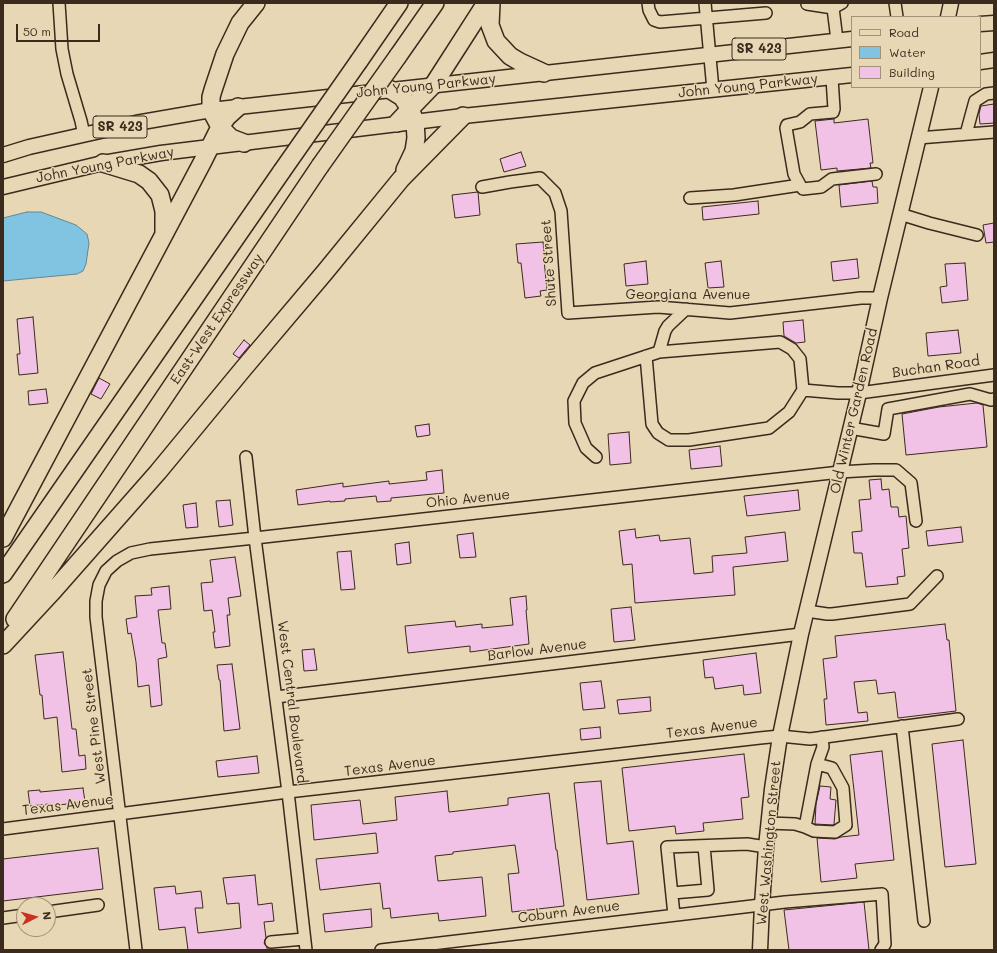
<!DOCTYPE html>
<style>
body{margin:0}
#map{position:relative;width:997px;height:953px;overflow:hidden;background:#e8d7b4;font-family:Mali,sans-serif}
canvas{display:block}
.frame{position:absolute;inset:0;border:4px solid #3b2a1e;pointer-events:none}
.legend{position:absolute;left:851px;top:16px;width:130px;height:72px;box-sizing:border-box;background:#e8d7b4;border:1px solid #a39278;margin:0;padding:5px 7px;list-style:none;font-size:12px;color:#3b2a1e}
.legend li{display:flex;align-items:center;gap:8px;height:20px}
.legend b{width:20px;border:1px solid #a39278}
.north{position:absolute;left:16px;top:897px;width:40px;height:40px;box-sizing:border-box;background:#e8d7b4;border:1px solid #a39278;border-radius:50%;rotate:84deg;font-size:11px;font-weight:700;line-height:16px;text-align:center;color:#3b2a1e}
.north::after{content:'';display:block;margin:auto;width:14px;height:18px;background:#c8321e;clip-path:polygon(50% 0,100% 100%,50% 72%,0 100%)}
.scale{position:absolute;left:16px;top:24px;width:84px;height:18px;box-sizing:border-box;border:2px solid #3b2a1e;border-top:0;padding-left:5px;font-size:12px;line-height:14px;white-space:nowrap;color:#3b2a1e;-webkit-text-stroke:3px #e8d7b4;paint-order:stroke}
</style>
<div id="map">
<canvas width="997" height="953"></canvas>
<div class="frame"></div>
<ul class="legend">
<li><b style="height:5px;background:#e8d7b4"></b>Road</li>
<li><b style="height:11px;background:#80c4e1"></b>Water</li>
<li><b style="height:11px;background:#f1c2e6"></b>Building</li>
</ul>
<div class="north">N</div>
<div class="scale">50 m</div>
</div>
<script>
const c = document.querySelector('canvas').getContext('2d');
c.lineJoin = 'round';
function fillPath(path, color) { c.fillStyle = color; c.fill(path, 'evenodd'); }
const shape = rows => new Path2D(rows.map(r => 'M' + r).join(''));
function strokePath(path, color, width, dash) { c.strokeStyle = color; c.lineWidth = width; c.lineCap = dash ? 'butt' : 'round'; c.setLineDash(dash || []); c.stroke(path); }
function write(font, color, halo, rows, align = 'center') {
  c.font = font + ' Mali,sans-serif'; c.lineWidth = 3; c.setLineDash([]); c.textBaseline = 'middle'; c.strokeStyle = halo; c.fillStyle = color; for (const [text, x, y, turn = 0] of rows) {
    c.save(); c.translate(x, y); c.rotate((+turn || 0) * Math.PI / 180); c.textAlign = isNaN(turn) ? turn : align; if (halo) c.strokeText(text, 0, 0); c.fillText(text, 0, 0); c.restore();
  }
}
const water = shape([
 [27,212,41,212,76,225,87,234,89,243,86,264,83,271,77,274,3,281,3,218,27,212]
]);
const building = shape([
 [994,104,994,123,980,124,979,114,981,106,994,104],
 [834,119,834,123,868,119,873,163,870,163,871,168,837,171,837,168,821,170,815,121,834,119],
 [521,152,526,166,504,172,500,159,521,152],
 [872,181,873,187,877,187,878,203,841,207,839,185,872,181],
 [478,192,480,215,455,218,452,195,478,192],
 [758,201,759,214,703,220,702,207,758,201],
 [994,223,994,242,986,243,983,225,994,223],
 [543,242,545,260,544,260,547,290,540,291,541,296,525,298,521,263,518,263,516,244,543,242],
 [857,259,859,278,833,281,831,262,857,259],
 [646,261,648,284,626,286,624,264,646,261],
 [721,261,724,287,708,288,705,263,721,261],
 [965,263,968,300,942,303,940,287,947,286,945,264,965,263],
 [33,317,38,373,19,375,17,354,20,354,17,319,33,317],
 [803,320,805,342,796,343,784,336,783,322,803,320],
 [958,330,961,353,928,356,926,333,958,330],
 [244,340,250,345,239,358,233,354,244,340],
 [99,378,110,384,101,399,91,394,99,378],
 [46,389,48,403,29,405,28,391,46,389],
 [977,403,983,405,987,447,906,455,902,414,939,407,977,403],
 [429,424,430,435,417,437,415,426,429,424],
 [629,432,631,463,610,465,608,434,629,432],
 [720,446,722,466,691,469,689,450,720,446],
 [442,470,444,493,391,498,391,501,377,502,376,496,345,499,345,501,330,502,330,501,298,505,296,490,343,483,343,487,389,481,389,484,427,480,426,472,442,470],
 [881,479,882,490,889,489,891,507,898,507,899,517,906,516,909,548,902,549,905,576,897,577,898,584,866,587,862,553,854,553,852,532,862,531,859,500,871,499,869,480,881,479],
 [798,490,800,510,747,516,744,496,798,490],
 [230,500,233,525,219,527,216,501,230,500],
 [196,503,198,527,186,528,183,505,196,503],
 [961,527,963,542,928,546,926,531,961,527],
 [635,529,636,538,659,535,660,541,690,538,694,574,713,572,712,556,747,553,745,537,785,532,788,561,733,567,735,595,635,603,632,564,623,565,619,531,635,529],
 [473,533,476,557,460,558,457,535,473,533],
 [409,542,411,563,397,565,395,544,409,542],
 [351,551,355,589,341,590,337,552,351,551],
 [235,557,241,596,228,598,230,615,227,615,230,646,215,648,213,632,215,632,212,610,204,611,201,583,213,582,210,560,235,557],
 [169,586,171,609,158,610,162,643,165,643,167,657,158,659,162,705,151,707,149,685,138,687,136,662,131,633,128,634,126,619,137,617,135,596,152,595,151,588,169,586],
 [526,596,527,610,526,610,529,644,470,652,470,646,408,653,405,626,455,621,456,627,482,624,482,628,513,625,510,598,526,596],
 [631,607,635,640,614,642,611,609,631,607],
 [945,624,947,640,949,640,956,711,898,718,895,692,878,694,876,680,854,682,858,713,867,712,868,721,826,725,824,699,827,699,823,659,837,657,835,636,945,624],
 [314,649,317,670,304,671,302,650,314,649],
 [63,652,72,729,76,729,79,756,85,755,86,769,62,772,57,717,44,719,42,695,40,695,35,655,63,652],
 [756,653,761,693,744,695,743,685,715,689,713,677,705,678,703,660,756,653],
 [232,664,240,729,224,731,220,680,219,680,217,665,232,664],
 [601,681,605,708,583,710,580,683,601,681],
 [650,697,651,711,619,714,617,700,650,697],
 [600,727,601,738,581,740,580,729,600,727],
 [963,740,976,864,945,867,932,744,963,740],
 [882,751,894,860,855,864,857,878,821,882,817,838,835,839,841,837,859,835,850,755,882,751],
 [744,754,749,797,741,798,743,819,703,823,704,831,676,834,675,826,629,831,622,768,744,754],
 [257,756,259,773,218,777,216,761,257,756],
 [601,781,607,844,633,841,639,894,587,900,574,783,601,781],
 [820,786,831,787,830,799,836,800,834,824,833,825,815,824,816,804,820,786],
 [83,788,85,802,49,806,49,804,30,806,28,791,40,790,40,792,83,788],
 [447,791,449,812,508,805,508,798,549,793,556,850,557,850,564,906,512,912,508,874,519,873,515,845,453,852,453,854,435,856,438,881,482,877,486,916,439,921,438,913,391,918,390,908,383,909,380,883,320,890,316,859,378,853,376,833,314,840,311,805,360,800,363,824,397,820,395,797,447,791],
 [98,848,103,889,3,901,3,859,98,848],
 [255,875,258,905,272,903,274,921,264,922,266,938,264,943,267,947,267,950,188,950,185,927,159,930,154,888,175,886,176,894,201,891,203,908,195,908,198,933,241,928,239,903,227,904,223,878,255,875],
 [864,902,869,950,789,950,784,910,864,902],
 [371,909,372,927,325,932,323,914,371,909]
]);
const minor = shape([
 [59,3,62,49,67,74,81,121,84,135],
 [648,3,649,10,654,20,660,22,766,13],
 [705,3,713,90],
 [807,3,807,4,833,8,842,3],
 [895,3,897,17],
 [833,8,837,40],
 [832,78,834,109,833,112,810,114,800,122,787,125,786,128,794,174,800,185,803,189,821,187,832,179,876,174],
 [966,134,975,101,986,94,994,93],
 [918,138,994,132],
 [482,187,510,182,540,178,555,193,561,211,568,313,658,307,730,313,861,298,880,298],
 [690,198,734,195,800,185],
 [900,214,929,223,977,235],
 [659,352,665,331,668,326,686,309],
 [803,390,838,393,859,393,994,375],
 [850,428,884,434,888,409,970,394,991,400,994,399],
 [246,457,255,538,288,792,306,950],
 [596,457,586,448,575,423,574,401,583,383,595,373,659,352,780,342,792,349,800,359,803,390,789,412,769,428,689,440,669,440,658,433,652,424,646,356],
 [807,611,827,614,832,614,910,604,937,576],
 [276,697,801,634],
 [902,726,924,921],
 [817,764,823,747,822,737],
 [768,823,795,824,805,827,814,831,835,832,846,825,843,788,832,768,817,764,805,827],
 [3,829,288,792,760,738,780,736,810,739,958,719],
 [672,893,708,890,704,846],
 [48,912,98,905],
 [674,915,667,847,747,844,766,847],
 [3,918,24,915],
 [271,942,304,939],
 [136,950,96,617,96,601,99,585,106,571,117,561,131,553,150,549,255,538,840,472,874,470,896,470,911,483,916,521],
 [381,950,744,907,785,902,882,894,885,944,881,950]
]);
const major = shape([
 [948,17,951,3],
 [980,24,994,23],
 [980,62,994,60],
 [3,155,29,147,136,123,211,110,852,39],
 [3,187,103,163,161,153,463,116,852,75],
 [760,950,762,905,766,847,772,789,780,736,801,634,859,393,880,298,931,87]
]);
const highway = shape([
 [491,3,490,25,496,41,510,56,520,62,544,73],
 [398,56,435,3],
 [359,61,399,3],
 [389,89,402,97,410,109,415,121,416,138,414,151,405,170],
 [397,123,410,109,434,84,486,3],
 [244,143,231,138,220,127,211,110,211,97,213,90,225,54,240,23,256,3],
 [103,163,139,174,149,181,160,195,164,211,164,232],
 [3,538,203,161,220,127,227,117,238,107],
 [3,574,282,171],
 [15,619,320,166],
 [3,645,54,590,158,472,243,369,325,272,401,179,463,116]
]);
const highwayBridge = shape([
 [320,166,398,56],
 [282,171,359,61]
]);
const shields = [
 [759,49,54],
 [120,127,54]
];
const shieldNames = [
 ["SR 423",759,49],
 ["SR 423",120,127]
];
const streetNames = [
 ["John Young Parkway",426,86,-6],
 ["John Young Parkway",748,86,-6],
 ["John Young Parkway",105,165,-11],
 ["Shute Street",549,263,-94],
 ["Georgiana Avenue",688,295],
 ["East-West Expressway",217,319,-56],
 ["Buchan Road",936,367,-8],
 ["Old Winter Garden Road",854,411,-77],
 ["Ohio Avenue",468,499,-6],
 ["Barlow Avenue",537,650,-7],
 ["West Central Boulevard",292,702,83],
 ["West Pine Street",94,726,-97],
 ["Texas Avenue",712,728,-7],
 ["Texas Avenue",390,766,-7],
 ["Texas Avenue",68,805,-7],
 ["West Washington Street",769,843,-85],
 ["Coburn Avenue",569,912,-7]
];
fillPath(water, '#80c4e1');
strokePath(water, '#648693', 1);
fillPath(building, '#f1c2e6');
strokePath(building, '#3b2a1e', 1);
strokePath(minor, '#3b2a1e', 14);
strokePath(major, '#3b2a1e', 17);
strokePath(highway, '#3b2a1e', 20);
strokePath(minor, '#e8d7b4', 11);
strokePath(major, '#e8d7b4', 14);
strokePath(highway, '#e8d7b4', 17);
strokePath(highwayBridge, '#3b2a1e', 20, []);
strokePath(highwayBridge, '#e8d7b4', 17);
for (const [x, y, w] of shields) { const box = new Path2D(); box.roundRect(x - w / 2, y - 11, w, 22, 3); c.fillStyle = '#e8d7b4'; c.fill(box); strokePath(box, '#3b2a1e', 1); }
write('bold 13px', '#3b2a1e', null, shieldNames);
write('14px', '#3b2a1e', '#e8d7b4', streetNames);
</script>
